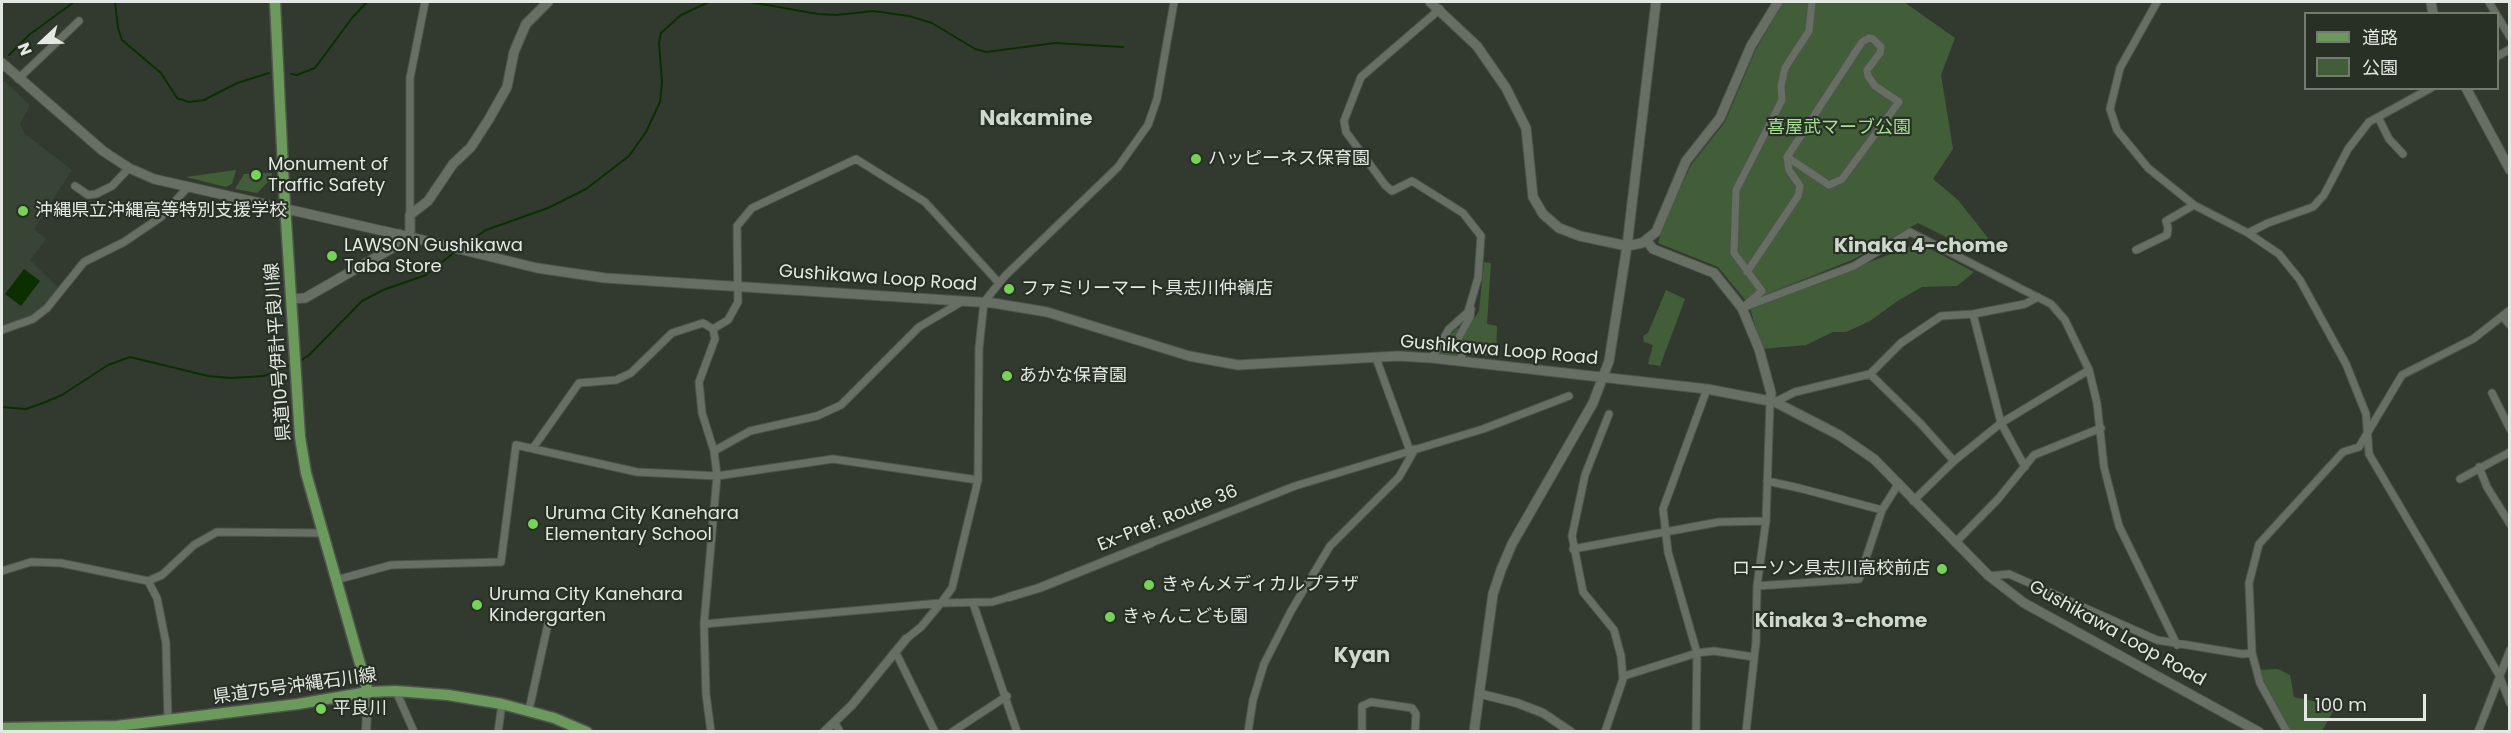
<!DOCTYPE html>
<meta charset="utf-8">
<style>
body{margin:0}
#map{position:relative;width:2511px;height:733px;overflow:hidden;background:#323a30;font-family:Poppins,"Noto Sans JP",sans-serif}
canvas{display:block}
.frame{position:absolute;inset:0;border:3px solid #e4e8e2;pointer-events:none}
.legend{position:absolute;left:2304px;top:12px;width:195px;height:78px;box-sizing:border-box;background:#283026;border:2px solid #737a71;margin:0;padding:8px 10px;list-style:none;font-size:18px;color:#e4e8e2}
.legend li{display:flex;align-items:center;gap:12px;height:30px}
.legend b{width:30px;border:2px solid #737a71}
.north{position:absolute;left:12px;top:12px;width:60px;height:60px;-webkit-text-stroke:4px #283026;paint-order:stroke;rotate:248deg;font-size:16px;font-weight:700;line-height:24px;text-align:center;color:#e4e8e2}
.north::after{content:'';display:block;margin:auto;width:21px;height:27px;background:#e4e8e2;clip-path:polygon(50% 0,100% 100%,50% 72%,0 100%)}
.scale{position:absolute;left:2304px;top:694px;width:122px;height:27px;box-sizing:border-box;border:3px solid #e4e8e2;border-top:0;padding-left:8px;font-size:18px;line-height:21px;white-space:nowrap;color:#e4e8e2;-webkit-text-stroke:4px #283026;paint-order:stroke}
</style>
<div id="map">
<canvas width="2511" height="733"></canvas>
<div class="frame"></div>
<ul class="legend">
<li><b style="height:8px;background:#6c9a5c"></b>道路</li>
<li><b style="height:16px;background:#425e39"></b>公園</li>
</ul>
<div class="north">N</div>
<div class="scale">100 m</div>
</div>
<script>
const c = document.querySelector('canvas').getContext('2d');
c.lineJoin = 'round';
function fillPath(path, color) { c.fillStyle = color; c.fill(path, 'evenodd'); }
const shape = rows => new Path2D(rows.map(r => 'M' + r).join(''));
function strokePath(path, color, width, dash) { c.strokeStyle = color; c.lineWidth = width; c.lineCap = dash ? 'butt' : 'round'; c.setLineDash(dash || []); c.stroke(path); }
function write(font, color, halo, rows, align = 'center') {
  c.font = font + ' Poppins,"Noto Sans JP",sans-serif'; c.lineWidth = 4.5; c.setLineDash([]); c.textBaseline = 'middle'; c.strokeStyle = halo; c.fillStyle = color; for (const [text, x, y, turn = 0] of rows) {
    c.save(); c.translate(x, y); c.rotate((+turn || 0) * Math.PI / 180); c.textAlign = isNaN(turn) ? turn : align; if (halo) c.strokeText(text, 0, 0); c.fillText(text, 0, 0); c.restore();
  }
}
const built = shape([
 [3,80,30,105,20,124,25,134,72,170,34,229,46,239,30,260,59,288,46,305,32,316,2,327]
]);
const green = shape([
 [1784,2,1904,2,1955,38,1941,75,1953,149,1933,179,1958,200,1988,238,1976,252,1918,223,1852,260,1747,302,1718,267,1658,243,1663,225,1691,165,1725,122,1756,49],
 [236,170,232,184,226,187,186,177],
 [272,173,272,178,257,193,235,189,244,174],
 [1919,243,1974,272,1957,286,1922,287,1899,300,1870,321,1846,332,1833,332,1806,345,1762,349,1750,308],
 [1484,262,1491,263,1487,324,1497,326,1496,356,1465,355,1461,344,1463,337,1479,311],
 [1666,290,1685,299,1660,366,1648,364,1653,345,1644,342,1643,336,1648,333],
 [1457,328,1459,330,1455,335,1454,344,1457,356,1440,355,1445,341],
 [2278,669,2290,675,2294,697,2336,706,2322,731,2287,731,2257,670]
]);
const water = shape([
 [24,269,40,281,21,306,5,294]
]);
const stream = shape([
 [115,2,118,28,122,40,161,73,177,98,189,102,204,100,237,83,269,73],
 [750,2,818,14,837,15,873,11,909,16,932,23,975,49,986,52,1055,43,1123,47],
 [9,55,29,35,74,2],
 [291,74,297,75,315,68,352,18,367,2],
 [461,247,486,230,548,208,586,189,629,156,646,132,660,102,662,82,659,43,661,33,681,15,709,2],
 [300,361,309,355,362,301,383,290,426,275,456,251],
 [2,407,26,409,43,403,62,395,108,365,130,357,208,376,231,378,264,376,292,364]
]);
const minor = shape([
 [2157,2,2120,68,2110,109,2117,130,2148,168,2194,205,2248,233,2279,254,2300,280,2346,364,2366,414,2369,454,2499,675,2510,703],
 [2489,2,2496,14],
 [2498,17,2510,37],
 [2498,56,2510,49],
 [18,79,79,21],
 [2378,117,2389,139,2403,154],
 [75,186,88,195,96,194,112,186,129,168],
 [410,215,410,78,425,2],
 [2248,233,2268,223,2313,207,2324,195,2348,149,2369,122,2431,88],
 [2136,250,2167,235,2168,228,2166,221,2194,205],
 [1747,272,1798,196,1800,186,1789,170,1787,157,1862,42,1869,38,1873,39,1881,47,1880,53,1867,70,1868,76,1875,86,1899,102,1842,179,1829,185,1787,157],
 [1746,305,1762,291,1734,253,1736,190,1782,100,1781,86,1785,68,1809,31,1812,2],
 [1742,308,1854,266,1910,232,2051,304,2065,320,2089,370,2097,403,2104,467,2119,526,2177,645],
 [1973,314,2001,423,2025,467],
 [2502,316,2510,325],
 [713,329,728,320,738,302,737,226,752,208,856,159,925,202,999,283],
 [2,330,33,319,47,308,84,262,124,242,161,217,187,188],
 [1376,358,1410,451],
 [1432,358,1449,329,1468,312,1478,278,1481,236,1463,213,1412,181,1392,191,1385,185,1346,132,1344,121,1361,77,1440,9],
 [1463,362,1458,339,1470,317,1471,309],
 [1870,374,1921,424,1954,461],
 [2492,393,2510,429],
 [1775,402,1795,392,1870,374,1901,343,1941,316,1973,314,2025,304,2038,297],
 [533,448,579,383,616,380,631,373,672,333,703,323,713,329],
 [714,451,750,431,817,416,841,405,919,327,963,301],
 [2479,467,2487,487,2510,524],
 [2460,479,2510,452],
 [1767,481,1799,488,1882,510],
 [1913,501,1954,461,2001,423,2089,370],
 [1151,543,1295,486,1483,429,1569,396],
 [1955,543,1998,499,2034,455,2101,428],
 [1573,549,1719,522,1766,521],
 [2,571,31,562,61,563,148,581,162,575,194,545,217,532,323,533],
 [1989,576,2009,574,2157,640,2242,654,2252,653],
 [336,580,391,565,501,562,516,445,637,472,717,476,833,459,978,480],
 [148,581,157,598,166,643,168,721],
 [1757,586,1859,579,1882,510,1899,483],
 [973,603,1017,732],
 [704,624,941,603,952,588,978,480,979,348,984,302,1005,276,1118,167,1148,125,1157,99,1174,2],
 [906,639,921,627,941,603,992,602,1009,597],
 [893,654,898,657,935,732],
 [1624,676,1697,653,1714,651,1754,657],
 [396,691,414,732],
 [529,710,549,619],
 [835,723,840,732],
 [498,732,502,704],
 [711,732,706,694,704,624,717,476,714,451,702,413,699,382,715,339,713,329],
 [952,732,1007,696],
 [1248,732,1253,700,1264,664,1291,611,1330,546,1399,477,1415,449],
 [1362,732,1362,706,1371,702,1412,708,1416,714,1415,732],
 [1605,732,1623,679,1621,656,1614,630,1583,592,1572,536,1585,475,1609,414],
 [1696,732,1697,653,1668,552,1663,509,1707,389],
 [1746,732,1756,642,1757,586,1766,521,1770,402],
 [2287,732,2260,683,2252,653,2249,583,2259,544,2343,452,2359,447,2402,375,2473,339,2510,310],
 [2478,732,2510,650]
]);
const tertiary = shape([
 [1009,597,1039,588,1151,543],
 [1481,694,1517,703,1543,713,1571,732],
 [366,732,368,692],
 [824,732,852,705,906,639]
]);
const secondary = shape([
 [1430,2,1477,46,1506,88,1526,128,1533,197,1543,214,1559,228,1580,236,1627,246,1642,243,1656,232,1686,161,1720,118,1751,46,1778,2],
 [2431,2,2433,14],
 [2,63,103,151,129,168,154,179,410,237,537,268,605,278,993,303,1047,312,1189,356,1238,365,1398,356,1432,358,1707,389,1775,402,1839,435,1874,459,1989,576,2024,603,2259,732],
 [2466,88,2510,170],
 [410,237,410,215,428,201,453,164,471,147,489,119,507,87,514,52,526,24,548,2],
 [1647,241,1653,249,1714,273,1742,308,1759,349,1771,393,1770,402],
 [291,299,305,298,394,247,399,234],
 [1474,732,1493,594,1501,570,1512,544,1593,403,1609,361,1627,246,1656,2]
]);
const primary = shape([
 [275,2,284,189,300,437,306,473,368,692],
 [2,728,117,726,298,704,368,692,396,691,448,695,502,704,554,718,587,732]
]);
const markers = [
 [1196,159,6,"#78d158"],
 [256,175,6,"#78d158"],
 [23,211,6,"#78d158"],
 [332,256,6,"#78d158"],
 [1009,289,6,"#78d158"],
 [1007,376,6,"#78d158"],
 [533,524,6,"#78d158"],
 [1942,569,6,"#78d158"],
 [1149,585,6,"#78d158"],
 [477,605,6,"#78d158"],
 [1110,617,6,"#78d158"],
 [321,709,6,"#78d158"]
];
const parkNames = [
 ["喜屋武マーブ公園",1839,128]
];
const poiNames = [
 ["ハッピーネス保育園",1208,159],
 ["Monument of",268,165],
 ["Traffic Safety",268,186],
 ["沖縄県立沖縄高等特別支援学校",35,211],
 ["LAWSON Gushikawa",344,246],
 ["Taba Store",344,267],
 ["ファミリーマート具志川仲嶺店",1021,289],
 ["あかな保育園",1019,376],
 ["Uruma City Kanehara",545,514],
 ["Elementary School",545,535],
 ["ローソン具志川高校前店",1930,569,"right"],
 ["きゃんメディカルプラザ",1161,585],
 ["Uruma City Kanehara",489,595],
 ["Kindergarten",489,616],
 ["きゃんこども園",1122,617],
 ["平良川",333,709]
];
const streetNames = [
 ["Gushikawa Loop Road",878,279,4],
 ["Gushikawa Loop Road",1499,351,5],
 ["県道10号伊計平良川線",279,352,-94],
 ["Ex-Pref. Route 36",1168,519,-22],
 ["Gushikawa Loop Road",2117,634,29],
 ["県道75号沖縄石川線",295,687,-8]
];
const neighbourhoodNames = [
 ["Kinaka 4-chome",1921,247],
 ["Kinaka 3-chome",1841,622]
];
const quarterNames = [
 ["Nakamine",1036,120],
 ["Kyan",1362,657]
];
fillPath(built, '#384435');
fillPath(green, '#425e39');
fillPath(water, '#0c2f00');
strokePath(stream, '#0c2f00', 2);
strokePath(minor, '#4f554d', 9);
strokePath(tertiary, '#4f554d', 10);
strokePath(secondary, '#4f554d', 11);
strokePath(primary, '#4f554d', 13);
strokePath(minor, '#676f64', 7);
strokePath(tertiary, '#676f64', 8);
strokePath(secondary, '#676f64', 9);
strokePath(primary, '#6c9a5c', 10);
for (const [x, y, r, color] of markers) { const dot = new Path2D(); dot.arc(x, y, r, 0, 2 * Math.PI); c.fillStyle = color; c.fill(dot); strokePath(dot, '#283026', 2); }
write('18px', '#a5de93', '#283026', parkNames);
write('18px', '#e4e8e2', '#283026', poiNames, 'left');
write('18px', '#e4e8e2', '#283026', streetNames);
write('bold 20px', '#cfd8cc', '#283026', neighbourhoodNames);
write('bold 21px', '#cfd8cc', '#283026', quarterNames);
</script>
